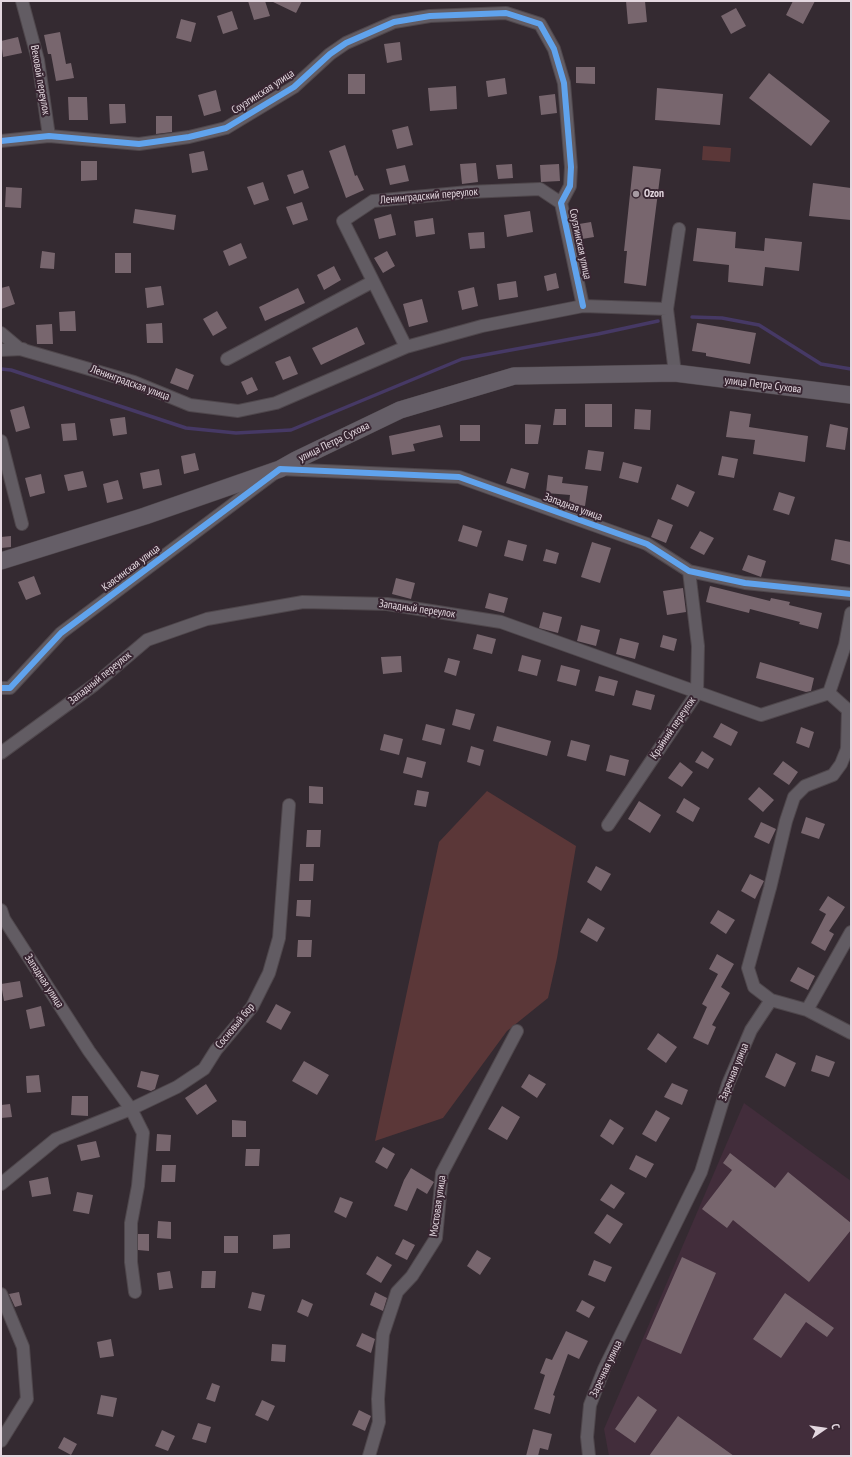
<!DOCTYPE html>
<meta charset="utf-8">
<style>
body{margin:0}
#map{position:relative;width:852px;height:1457px;overflow:hidden;background:#342a31;font-family:"PT Sans Narrow",sans-serif}
canvas{display:block}
.frame{position:absolute;inset:0;border:2px solid #e3d7df;pointer-events:none}
.north{position:absolute;left:804px;top:1409px;width:40px;height:40px;-webkit-text-stroke:3px #382632;paint-order:stroke;rotate:77deg;font-size:11px;font-weight:700;line-height:16px;text-align:center;color:#e3d7df}
.north::after{content:'';display:block;margin:auto;width:14px;height:18px;background:#e3d7df;clip-path:polygon(50% 0,100% 100%,50% 72%,0 100%)}
</style>
<div id="map">
<canvas width="852" height="1457"></canvas>
<div class="frame"></div>
<div class="north">С</div>
</div>
<script>
const c = document.querySelector('canvas').getContext('2d');
c.lineJoin = 'round';
function fillPath(path, color) { c.fillStyle = color; c.fill(path, 'evenodd'); }
const shape = rows => new Path2D(rows.map(r => 'M' + r).join(''));
function strokePath(path, color, width, dash) { c.strokeStyle = color; c.lineWidth = width; c.lineCap = dash ? 'butt' : 'round'; c.setLineDash(dash || []); c.stroke(path); }
function write(font, color, halo, rows, align = 'center') {
  c.font = font + ' "PT Sans Narrow",sans-serif'; c.lineWidth = 4; c.setLineDash([]); c.textBaseline = 'middle'; c.strokeStyle = halo; c.fillStyle = color; for (const [text, x, y, turn = 0] of rows) {
    c.save(); c.translate(x, y); c.rotate((+turn || 0) * Math.PI / 180); c.textAlign = isNaN(turn) ? turn : align; if (halo) c.strokeText(text, 0, 0); c.fillText(text, 0, 0); c.restore();
  }
}
const built = shape([
 [744,1103,851,1181,851,1454,849,1456,609,1456,604,1429]
]);
const green = shape([
 [703,146,731,148,730,162,702,160],
 [487,791,576,846,557,958,548,998,507,1031,443,1118,375,1141,439,842]
]);
const stream = shape([
 [692,317,722,318,759,325,821,364,851,369],
 [1,369,11,370,186,428,236,433,291,430,462,359,598,334,658,321]
]);
const building = shape([
 [248,1,265,1,270,16,254,20],
 [271,1,302,1,296,13],
 [626,1,645,1,647,22,628,24],
 [793,1,815,1,803,24,786,15],
 [736,8,746,26,731,34,721,16],
 [232,11,238,29,223,34,217,16],
 [181,19,196,23,191,42,176,38],
 [60,32,66,64,71,63,74,78,56,81,51,54,48,54,44,35],
 [18,37,22,53,3,57,1,41],
 [400,42,402,60,387,63,384,44],
 [576,67,595,67,595,84,576,83],
 [769,73,830,121,811,146,749,98],
 [348,74,365,74,365,94,348,94],
 [505,78,507,94,488,97,486,81],
 [456,86,457,109,430,111,428,88],
 [657,88,723,94,720,125,655,120],
 [216,90,221,111,204,116,198,95],
 [555,94,557,113,541,115,539,96],
 [68,97,87,97,88,120,69,120],
 [109,104,125,104,126,123,110,124],
 [156,116,172,116,172,132,156,134],
 [408,126,413,145,397,149,392,130],
 [345,145,355,176,357,175,364,190,346,198,329,151],
 [204,151,208,170,192,173,189,154],
 [81,161,97,161,97,180,81,181],
 [476,163,478,182,462,184,460,164],
 [512,164,513,178,498,179,496,165],
 [559,164,560,181,541,182,540,165],
 [405,165,409,181,390,185,386,169],
 [633,166,661,169,646,286,624,283,627,251,624,251],
 [303,170,309,188,294,194,287,175],
 [263,182,269,200,254,205,247,187],
 [813,183,851,188,851,220,809,216],
 [6,187,22,188,21,208,5,207],
 [302,202,308,220,293,225,286,207],
 [135,209,176,215,174,230,133,223],
 [530,211,533,232,507,237,504,215],
 [391,214,396,235,379,239,374,219],
 [433,218,435,234,416,237,414,221],
 [591,222,594,237,582,239,579,224],
 [697,228,736,232,735,248,764,251,765,238,802,242,799,271,765,267,763,286,728,282,729,265,693,261],
 [484,232,485,248,470,249,468,233],
 [241,243,247,258,229,266,223,251],
 [42,251,55,253,54,269,40,268],
 [387,251,395,266,383,273,374,258],
 [115,253,131,253,131,273,115,273],
 [334,266,341,280,324,290,317,275],
 [556,273,559,288,547,291,544,276],
 [516,281,518,297,499,300,497,284],
 [9,286,15,304,1,309,1,288],
 [161,286,164,305,147,308,145,288],
 [474,287,478,306,462,310,458,291],
 [298,288,305,303,265,321,259,307],
 [422,299,428,322,409,327,403,304],
 [75,311,76,331,60,331,59,312],
 [217,311,227,328,213,336,203,319],
 [162,323,163,343,147,343,146,324],
 [697,323,756,333,750,364,706,356,706,353,692,351],
 [52,324,53,344,37,344,36,325],
 [357,327,365,344,321,365,312,348],
 [290,356,298,374,283,380,275,362],
 [176,368,194,375,188,390,170,383],
 [252,377,258,390,247,395,241,382],
 [585,404,612,404,612,427,585,427],
 [24,406,30,428,16,432,10,410],
 [555,409,566,409,566,425,553,425],
 [635,409,651,410,650,430,634,429],
 [730,411,751,414,749,427,808,436,805,462,753,454,755,440,726,437],
 [125,417,127,434,113,436,110,419],
 [75,423,77,440,63,441,61,424],
 [525,424,541,425,538,444,525,444],
 [830,424,848,428,845,450,826,447],
 [440,425,443,437,413,444,415,451,392,455,389,436],
 [460,425,480,425,480,441,460,441],
 [588,450,604,452,601,471,585,469],
 [195,453,199,470,184,474,181,456],
 [722,456,738,459,734,478,718,475],
 [623,462,642,467,638,483,619,478],
 [511,468,529,473,525,489,506,483],
 [159,469,162,485,143,489,140,473],
 [83,471,87,487,68,491,64,475],
 [41,474,45,493,30,497,25,478],
 [548,475,563,477,562,483,588,486,585,506,569,504,570,495,546,493],
 [118,480,123,499,107,503,103,484],
 [677,484,695,492,688,507,671,499],
 [779,492,795,497,789,515,773,510],
 [658,519,673,525,666,543,651,537],
 [463,525,482,531,477,547,458,541],
 [700,531,714,538,704,555,690,548],
 [11,536,11,547,1,548,1,537],
 [835,539,851,542,851,565,831,560],
 [508,540,527,545,523,561,504,556],
 [592,542,611,548,600,583,581,577],
 [546,549,559,553,556,564,543,561],
 [748,555,766,561,761,577,742,570],
 [34,576,41,594,26,600,18,582],
 [396,578,415,583,411,599,392,594],
 [710,586,770,601,771,598,790,602,789,605,822,613,818,629,799,624,800,622,750,609,749,613,706,602],
 [683,588,686,612,667,615,663,591],
 [489,593,508,598,504,613,485,608],
 [543,612,562,617,558,633,539,628],
 [581,625,600,630,596,646,577,641],
 [477,634,496,639,492,654,473,649],
 [663,635,677,639,674,651,660,647],
 [620,638,639,643,635,659,616,654],
 [522,655,541,660,537,676,518,671],
 [401,656,402,672,383,674,381,657],
 [448,658,460,661,456,676,444,672],
 [760,662,814,678,811,691,806,692,756,678],
 [561,665,580,670,576,686,557,681],
 [599,676,618,681,614,696,595,691],
 [636,690,655,695,651,710,632,705],
 [456,709,475,714,470,730,452,725],
 [721,723,738,732,731,746,713,737],
 [426,724,445,729,441,745,422,740],
 [497,726,551,741,547,756,493,741],
 [801,727,814,732,809,748,796,743],
 [384,734,403,739,399,755,380,750],
 [571,740,590,745,586,761,567,756],
 [471,746,484,750,480,766,467,762],
 [702,751,714,759,708,769,695,762],
 [610,755,629,760,625,776,606,771],
 [407,757,426,762,422,778,403,773],
 [783,761,798,772,789,785,773,774],
 [680,762,693,772,682,787,668,778],
 [309,786,323,787,323,804,309,803],
 [759,787,774,800,763,812,748,799],
 [417,790,429,792,426,807,414,805],
 [684,798,700,808,693,822,676,812],
 [639,801,661,815,650,833,628,819],
 [806,817,825,824,819,839,801,833],
 [761,822,776,829,769,844,754,837],
 [307,830,321,830,320,847,306,847],
 [300,864,314,864,313,881,299,881],
 [596,866,611,874,601,891,587,882],
 [750,874,764,881,755,899,741,891],
 [828,896,845,907,829,931,834,934,825,951,811,943,826,914,819,910],
 [297,900,311,900,310,917,296,916],
 [718,910,735,920,726,934,710,923],
 [588,918,605,928,597,942,580,932],
 [298,940,312,940,311,957,297,957],
 [717,954,734,964,721,987,730,993,712,1025,716,1027,708,1045,693,1038,707,1007,702,1004,718,974,709,969],
 [798,967,815,976,808,990,790,981],
 [20,981,23,997,4,1001,1,984],
 [276,1004,291,1012,281,1030,266,1022],
 [41,1006,45,1026,30,1029,26,1010],
 [658,1033,677,1047,666,1063,647,1049],
 [776,1053,796,1063,785,1087,765,1077],
 [816,1055,835,1062,829,1077,811,1071],
 [304,1061,329,1075,317,1095,292,1081],
 [141,1071,159,1075,155,1089,151,1091,137,1087],
 [529,1074,546,1084,537,1098,521,1087],
 [39,1075,41,1092,27,1093,26,1076],
 [672,1083,688,1090,682,1105,664,1097],
 [206,1084,217,1101,197,1115,185,1098],
 [72,1096,88,1096,88,1116,71,1115],
 [10,1104,12,1117,1,1118,1,1105],
 [502,1106,520,1117,507,1140,488,1129],
 [656,1110,670,1118,656,1142,642,1134],
 [610,1119,624,1128,613,1145,600,1136],
 [232,1120,246,1121,246,1137,232,1137],
 [157,1134,171,1135,170,1151,156,1151],
 [96,1141,100,1157,81,1161,77,1145],
 [383,1147,395,1154,387,1169,375,1162],
 [246,1149,260,1149,259,1166,245,1166],
 [730,1153,775,1188,788,1172,851,1223,851,1230,809,1282,733,1220,727,1228,702,1209,732,1170,723,1163],
 [636,1155,654,1164,646,1178,629,1169],
 [162,1165,176,1165,175,1182,161,1182],
 [411,1168,434,1182,427,1194,417,1188,407,1211,394,1206,404,1180],
 [48,1177,51,1194,32,1197,29,1181],
 [611,1184,625,1193,614,1209,600,1200],
 [77,1192,93,1195,89,1214,73,1211],
 [340,1197,353,1202,346,1218,334,1212],
 [607,1214,623,1224,610,1244,594,1233],
 [158,1221,171,1222,171,1239,157,1238],
 [138,1234,149,1234,149,1251,138,1250],
 [290,1234,290,1248,273,1249,273,1235],
 [224,1236,238,1236,238,1253,224,1253],
 [403,1239,415,1245,407,1260,395,1254],
 [477,1250,491,1258,480,1275,467,1266],
 [377,1256,392,1265,381,1283,366,1274],
 [682,1257,716,1273,681,1354,646,1339],
 [594,1260,612,1267,605,1282,588,1275],
 [170,1271,173,1288,159,1290,157,1273],
 [202,1271,216,1271,215,1288,201,1288],
 [19,1292,22,1305,15,1307,9,1294],
 [252,1292,265,1295,261,1311,248,1308],
 [375,1292,387,1298,383,1311,370,1305],
 [785,1293,834,1328,827,1337,806,1322,781,1358,753,1339],
 [302,1299,313,1304,308,1317,297,1312],
 [582,1300,595,1307,589,1318,576,1311],
 [566,1331,588,1341,579,1359,568,1354,553,1395,555,1396,550,1414,534,1409,545,1375,540,1373,546,1358,552,1360],
 [362,1333,375,1339,371,1353,356,1346],
 [111,1339,114,1356,100,1358,97,1342],
 [272,1344,286,1345,285,1362,271,1361],
 [212,1383,220,1386,215,1402,206,1399],
 [101,1395,117,1398,113,1417,97,1414],
 [638,1396,657,1410,635,1443,615,1429],
 [262,1400,275,1406,268,1421,255,1415],
 [359,1410,371,1416,365,1431,352,1425],
 [678,1416,734,1456,649,1456],
 [198,1423,211,1427,206,1443,192,1439],
 [533,1429,552,1434,548,1450,540,1448,538,1456,526,1456],
 [162,1430,175,1436,168,1451,155,1446],
 [64,1437,77,1444,71,1455,58,1448]
]);
const street = shape([
 [22,1,38,60,49,136],
 [1,141,49,136,139,144,189,137,226,128,294,87,330,54,346,43,394,22,430,16,506,13,540,24,554,49,564,83,571,167,570,186,561,203,583,306],
 [667,309,679,229],
 [1,333,20,349,134,382,190,405,238,411,276,403,406,347,482,326,583,306,667,309,675,373],
 [406,347,343,221,373,201,468,192,540,189,561,203],
 [1,350,23,349],
 [227,359,372,282],
 [1,441,22,524],
 [1,688,10,688,61,633,280,469,459,477,647,544,689,571,745,583,851,594],
 [829,693,845,645,851,613],
 [1,753,94,685,147,640,207,619,303,602,387,604,501,622,761,715,829,693,848,710,851,710],
 [608,825,697,693,698,646,689,571],
 [1,910,4,919,89,1051,131,1109,177,1087,204,1069,216,1050,252,1007,269,973,279,938,289,805],
 [771,1000,807,1010,851,1033],
 [807,1010,851,932],
 [1,1184,56,1139,131,1109,143,1133,138,1186,131,1223,131,1262,135,1292],
 [1,1294,23,1347,27,1399,1,1441],
 [369,1456,379,1422,378,1399,383,1334,397,1292,412,1276,436,1238,442,1173,517,1031],
 [589,1456,587,1437,590,1405,604,1369,701,1172,728,1084,751,1030,771,1000,754,987,748,968,770,888,786,821,794,797,805,786,833,775,841,764,847,749,848,710]
]);
const secondary = shape([
 [1,561,145,516,280,469,296,460,400,410,514,376,675,373,851,395]
]);
const cycleway = shape([
 [1,141,49,136,139,144,189,137,226,128,294,87,330,54,346,43,394,22,430,16,506,13,540,24,554,49,564,83,571,167,570,186,561,203,583,306],
 [1,688,10,688,61,633,280,469,459,477,647,544,689,571,745,583,851,594]
]);
const markers = [
 [636,194,4,"#a69aa2"]
];
const streetNames = [
 ["Вековой переулок",40,80,80],
 ["Соузгинская улица",263,92,-33],
 ["Ленинградский переулок",429,196,-5],
 ["Соузгинская улица",580,244,78],
 ["Ленинградская улица",130,383,20],
 ["улица Петра Сухова",763,385,7],
 ["улица Петра Сухова",334,442,-26],
 ["Западная улица",573,507,20],
 ["Каясинская улица",131,568,-37],
 ["Западный переулок",417,609,8],
 ["Западный переулок",100,678,-39],
 ["Крайний переулок",673,728,-56],
 ["Западная улица",44,981,57],
 ["Сосновый бор",235,1026,-51],
 ["Заречная улица",734,1072,-68],
 ["Мостовая улица",438,1206,-82],
 ["Заречная улица",606,1369,-65]
];
const poiNames = [
 ["Ozon",644,194]
];
fillPath(built, '#422d3b');
fillPath(green, '#5b3738');
strokePath(stream, '#463965', 3.5);
fillPath(building, '#78666e');
strokePath(street, '#4f474c', 14);
strokePath(secondary, '#4f474c', 18);
strokePath(street, '#625c63', 12);
strokePath(secondary, '#655e67', 17);
strokePath(cycleway, '#60a3ed', 6);
for (const [x, y, r, color] of markers) { const dot = new Path2D(); dot.arc(x, y, r, 0, 2 * Math.PI); c.fillStyle = color; c.fill(dot); strokePath(dot, '#382632', 1.5); }
write('11px', '#e3d7df', '#382632', streetNames);
write('bold 11px', '#e3d7df', '#382632', poiNames, 'left');
</script>
